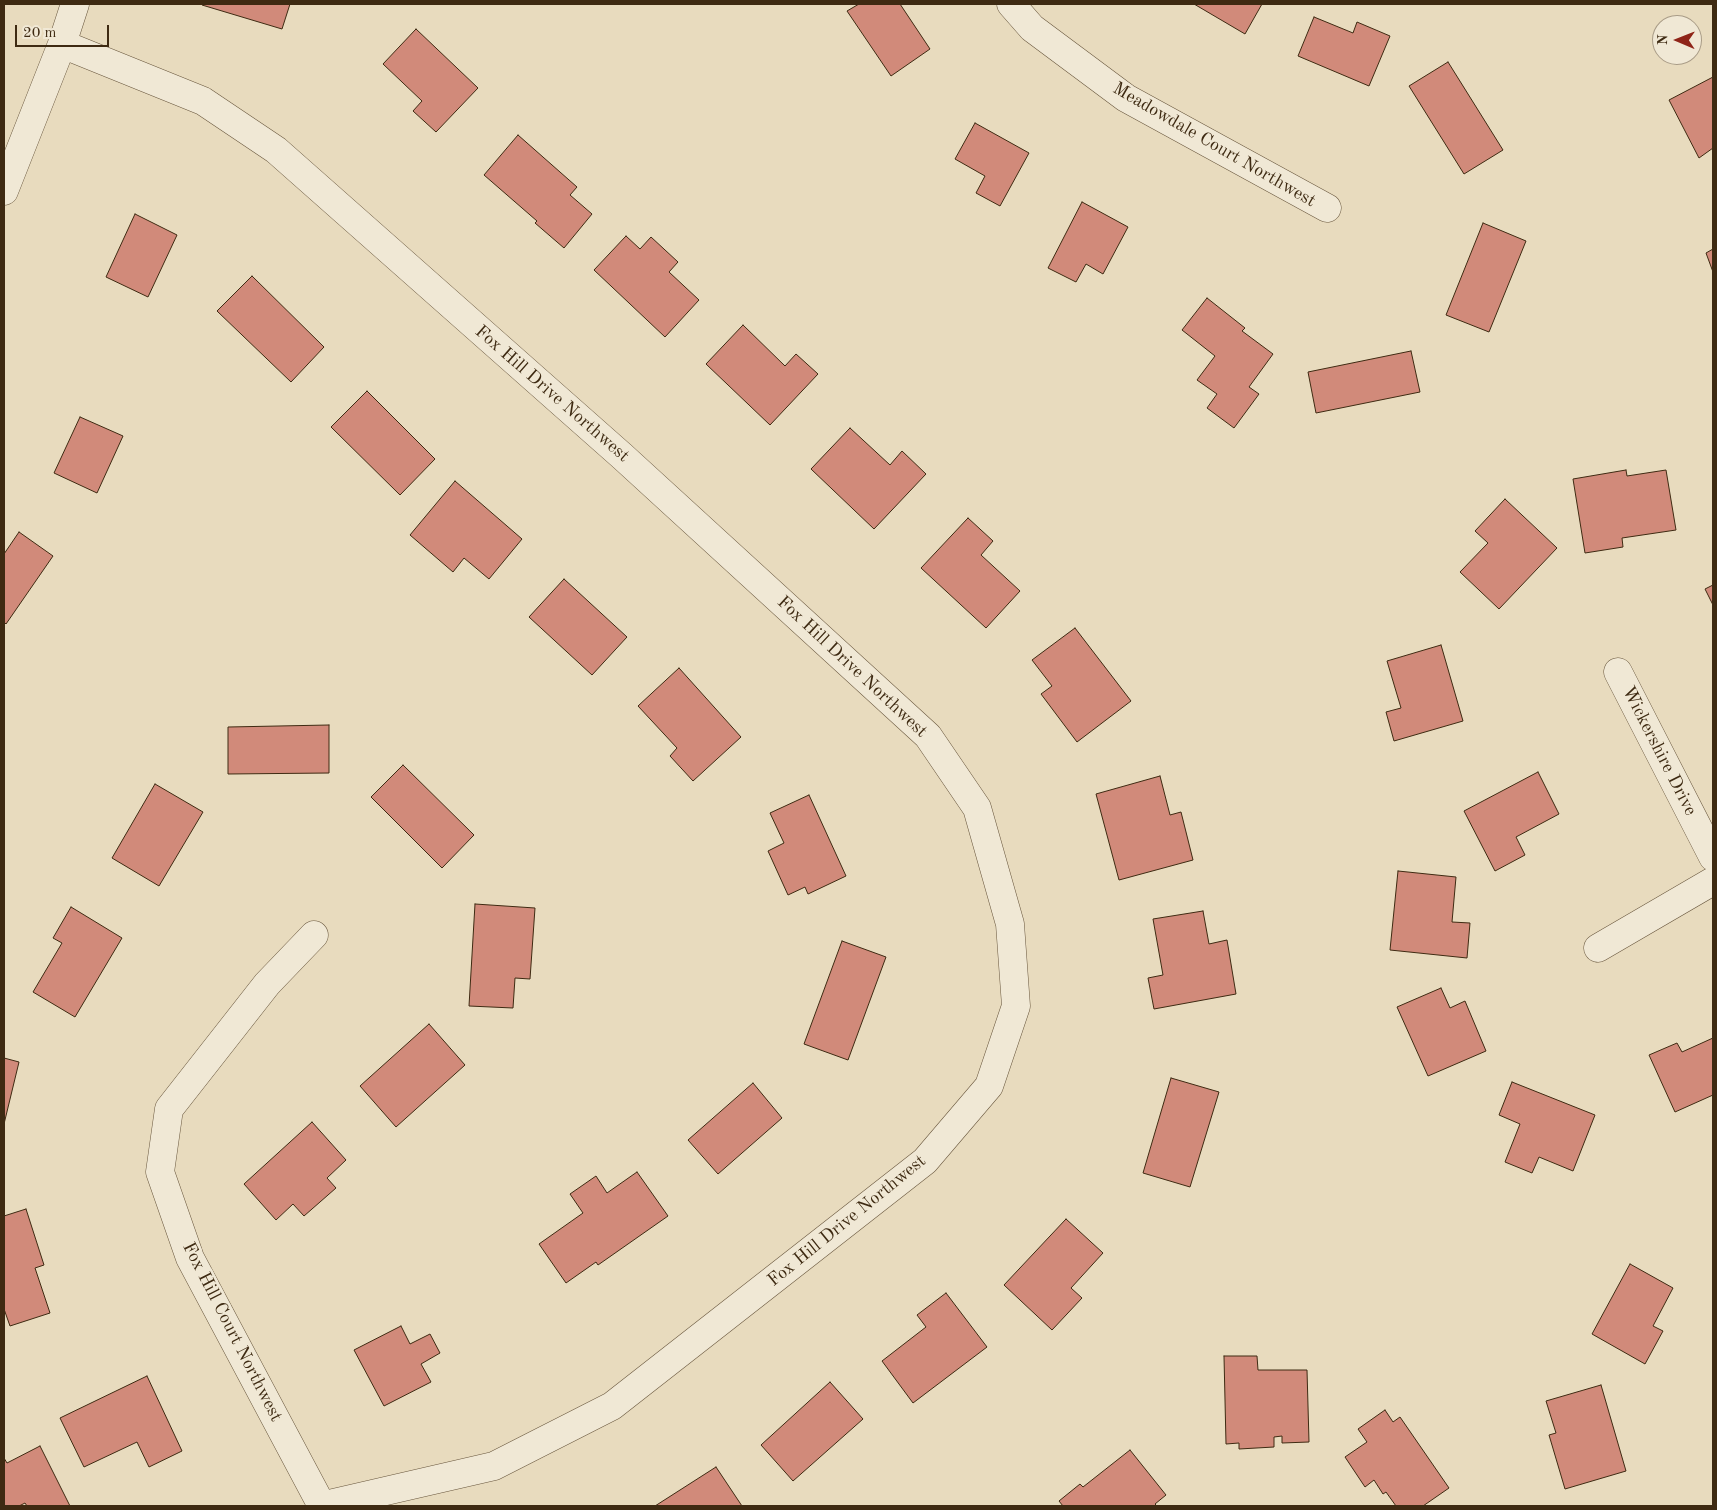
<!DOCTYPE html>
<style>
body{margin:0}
#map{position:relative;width:1717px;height:1510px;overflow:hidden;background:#e8dbbe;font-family:"Old Standard TT",serif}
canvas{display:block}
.frame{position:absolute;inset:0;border:5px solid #3e2a12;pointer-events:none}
.north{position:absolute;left:1652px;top:15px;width:50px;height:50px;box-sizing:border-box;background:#f0e8d5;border:1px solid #a99c87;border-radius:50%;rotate:271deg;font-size:14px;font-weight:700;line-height:20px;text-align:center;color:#3e2a12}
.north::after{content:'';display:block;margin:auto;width:18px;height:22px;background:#8f2418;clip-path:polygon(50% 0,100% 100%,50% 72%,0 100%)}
.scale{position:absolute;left:15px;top:25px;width:94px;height:22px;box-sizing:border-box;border:2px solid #3e2a12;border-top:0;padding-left:6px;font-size:15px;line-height:18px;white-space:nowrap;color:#3e2a12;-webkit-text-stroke:4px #f0e8d5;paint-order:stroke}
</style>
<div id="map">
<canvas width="1717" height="1510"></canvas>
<div class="frame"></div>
<div class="north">N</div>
<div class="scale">20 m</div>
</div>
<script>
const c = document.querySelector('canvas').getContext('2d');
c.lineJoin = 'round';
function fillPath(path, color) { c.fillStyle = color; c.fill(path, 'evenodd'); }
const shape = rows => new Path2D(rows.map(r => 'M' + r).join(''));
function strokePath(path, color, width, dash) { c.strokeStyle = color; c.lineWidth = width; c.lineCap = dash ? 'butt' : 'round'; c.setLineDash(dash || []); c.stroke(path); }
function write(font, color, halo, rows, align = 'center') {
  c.font = font + ' "Old Standard TT",serif'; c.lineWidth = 5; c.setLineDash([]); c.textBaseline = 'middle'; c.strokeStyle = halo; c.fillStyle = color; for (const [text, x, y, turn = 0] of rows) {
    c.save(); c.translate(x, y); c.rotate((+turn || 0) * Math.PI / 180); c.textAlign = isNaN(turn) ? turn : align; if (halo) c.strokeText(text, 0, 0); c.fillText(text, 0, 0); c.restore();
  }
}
const building = shape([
 [202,4,290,4,282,29,202,5,202,4],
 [859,4,900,4,930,49,891,76,847,11,859,4],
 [1194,4,1262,4,1245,34,1194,4],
 [1314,17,1353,33,1357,22,1390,36,1369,86,1298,56,1314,17],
 [416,29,478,88,436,132,413,111,422,101,383,64,416,29],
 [1448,62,1503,150,1464,174,1409,86,1448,62],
 [1713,77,1713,148,1699,158,1669,100,1713,77],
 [975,123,1029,153,1000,206,976,193,985,176,955,159,975,123],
 [518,135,577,187,570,195,592,214,564,248,535,223,537,221,484,175,518,135],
 [1082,202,1128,227,1103,274,1086,264,1076,282,1048,268,1082,202],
 [135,214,177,235,148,297,106,277,135,214],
 [1483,223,1526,241,1489,332,1446,315,1483,223],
 [626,236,640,249,651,237,678,262,669,272,699,300,665,337,594,270,626,236],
 [1713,249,1713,272,1706,253,1713,249],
 [252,276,324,347,291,382,217,311,252,276],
 [1207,298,1245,328,1242,331,1273,354,1249,387,1259,394,1234,428,1207,408,1217,394,1197,380,1215,356,1182,330,1207,298],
 [743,325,785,366,796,354,818,374,770,425,706,364,743,325],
 [1411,351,1420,392,1316,413,1308,372,1411,351],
 [367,391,435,459,400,495,331,427,367,391],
 [80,417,123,436,97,493,54,473,80,417],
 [850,428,890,465,902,451,926,474,874,529,811,469,850,428],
 [1626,470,1627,476,1666,470,1676,530,1622,538,1623,547,1585,553,1573,479,1626,470],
 [455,481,522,539,489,579,464,558,453,572,410,535,455,481],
 [1505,499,1557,548,1499,609,1460,572,1488,543,1475,531,1505,499],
 [968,518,993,541,981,555,1020,591,986,628,921,568,968,518],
 [19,532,53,556,6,624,4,622,4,554,19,532],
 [564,579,627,637,592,675,529,617,564,579],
 [1713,585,1713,605,1705,589,1713,585],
 [1075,628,1131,701,1077,742,1041,694,1052,686,1032,660,1075,628],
 [1441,645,1463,721,1394,741,1386,712,1401,708,1387,661,1441,645],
 [679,668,741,737,693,781,670,756,677,748,638,706,679,668],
 [329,725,329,773,228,774,228,727,329,725],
 [403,765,474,835,442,868,371,797,403,765],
 [1538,772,1559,814,1516,837,1525,855,1495,871,1464,811,1538,772],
 [1160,776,1170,815,1181,812,1193,860,1119,880,1096,794,1160,776],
 [155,784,203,812,159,886,112,858,155,784],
 [809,795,846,876,808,894,805,887,788,895,768,851,784,843,770,813,809,795],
 [1398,871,1456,877,1452,922,1470,923,1467,958,1390,950,1398,871],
 [475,904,535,908,530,979,515,978,513,1008,469,1006,475,904],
 [71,907,122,938,75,1017,33,992,62,943,53,938,71,907],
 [1203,911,1209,944,1227,940,1236,994,1154,1009,1148,978,1163,975,1153,919,1203,911],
 [842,941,886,957,848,1060,804,1044,842,941],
 [1441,988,1450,1008,1465,1001,1486,1051,1428,1076,1397,1007,1441,988],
 [429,1024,465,1065,396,1127,360,1086,429,1024],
 [1713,1038,1713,1095,1675,1112,1649,1055,1677,1043,1682,1052,1713,1038],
 [4,1058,19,1062,4,1124,4,1058],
 [1171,1078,1219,1092,1190,1187,1143,1173,1171,1078],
 [1512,1082,1595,1115,1573,1171,1539,1157,1532,1173,1505,1162,1520,1124,1499,1115,1512,1082],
 [753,1083,782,1118,718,1174,688,1140,753,1083],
 [312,1122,346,1160,327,1178,336,1188,304,1216,293,1204,276,1220,244,1184,312,1122],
 [637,1172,668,1216,598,1265,596,1262,566,1283,539,1244,583,1213,570,1194,596,1176,607,1193,637,1172],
 [26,1209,44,1265,35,1268,50,1313,10,1326,4,1309,4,1216,26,1209],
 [1066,1219,1103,1253,1071,1288,1082,1298,1052,1330,1004,1285,1066,1219],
 [1630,1264,1673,1288,1653,1326,1663,1331,1645,1364,1592,1334,1630,1264],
 [946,1293,987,1347,913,1403,882,1361,926,1327,917,1315,946,1293],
 [401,1326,410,1344,430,1334,440,1353,421,1364,431,1382,384,1406,354,1350,401,1326],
 [1224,1356,1257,1356,1258,1370,1307,1370,1309,1442,1282,1443,1282,1436,1274,1437,1274,1447,1239,1449,1239,1443,1226,1444,1224,1356],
 [147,1376,182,1451,149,1467,137,1442,84,1467,60,1418,147,1376],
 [830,1382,863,1419,793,1481,761,1445,830,1382],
 [1601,1385,1626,1471,1565,1489,1549,1435,1556,1433,1546,1401,1601,1385],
 [1385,1410,1393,1422,1400,1417,1449,1488,1423,1506,1396,1506,1386,1492,1383,1494,1374,1480,1365,1487,1345,1457,1367,1442,1358,1429,1385,1410],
 [40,1446,70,1506,27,1506,25,1503,19,1506,4,1506,4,1458,7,1463,40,1446],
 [1130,1450,1166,1495,1155,1504,1157,1506,1063,1506,1059,1501,1080,1484,1083,1487,1130,1450],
 [716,1467,742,1506,655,1506,716,1467]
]);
const minor = shape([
 [1011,4,1032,28,1126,98,1327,208],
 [62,44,203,101,276,150,622,456,928,736,977,808,1010,924,1016,1006,989,1086,925,1161,612,1406,494,1466,321,1506],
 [4,191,62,44,75,4],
 [1618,672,1713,857],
 [314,935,267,984,169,1109,160,1172,190,1258,322,1506],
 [1598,948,1713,881]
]);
const streetNames = [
 ["Meadowdale Court Northwest",1214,145,30],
 ["Fox Hill Drive Northwest",552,394,41],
 ["Fox Hill Drive Northwest",852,667,43],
 ["Wickershire Drive",1659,751,63],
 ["Fox Hill Drive Northwest",847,1221,-39],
 ["Fox Hill Court Northwest",232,1332,63]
];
fillPath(building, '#d18a7a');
strokePath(building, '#3e2a12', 1);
strokePath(minor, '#68563d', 29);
strokePath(minor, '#f0e8d5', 28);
write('18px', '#3e2a12', '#f0e8d5', streetNames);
</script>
